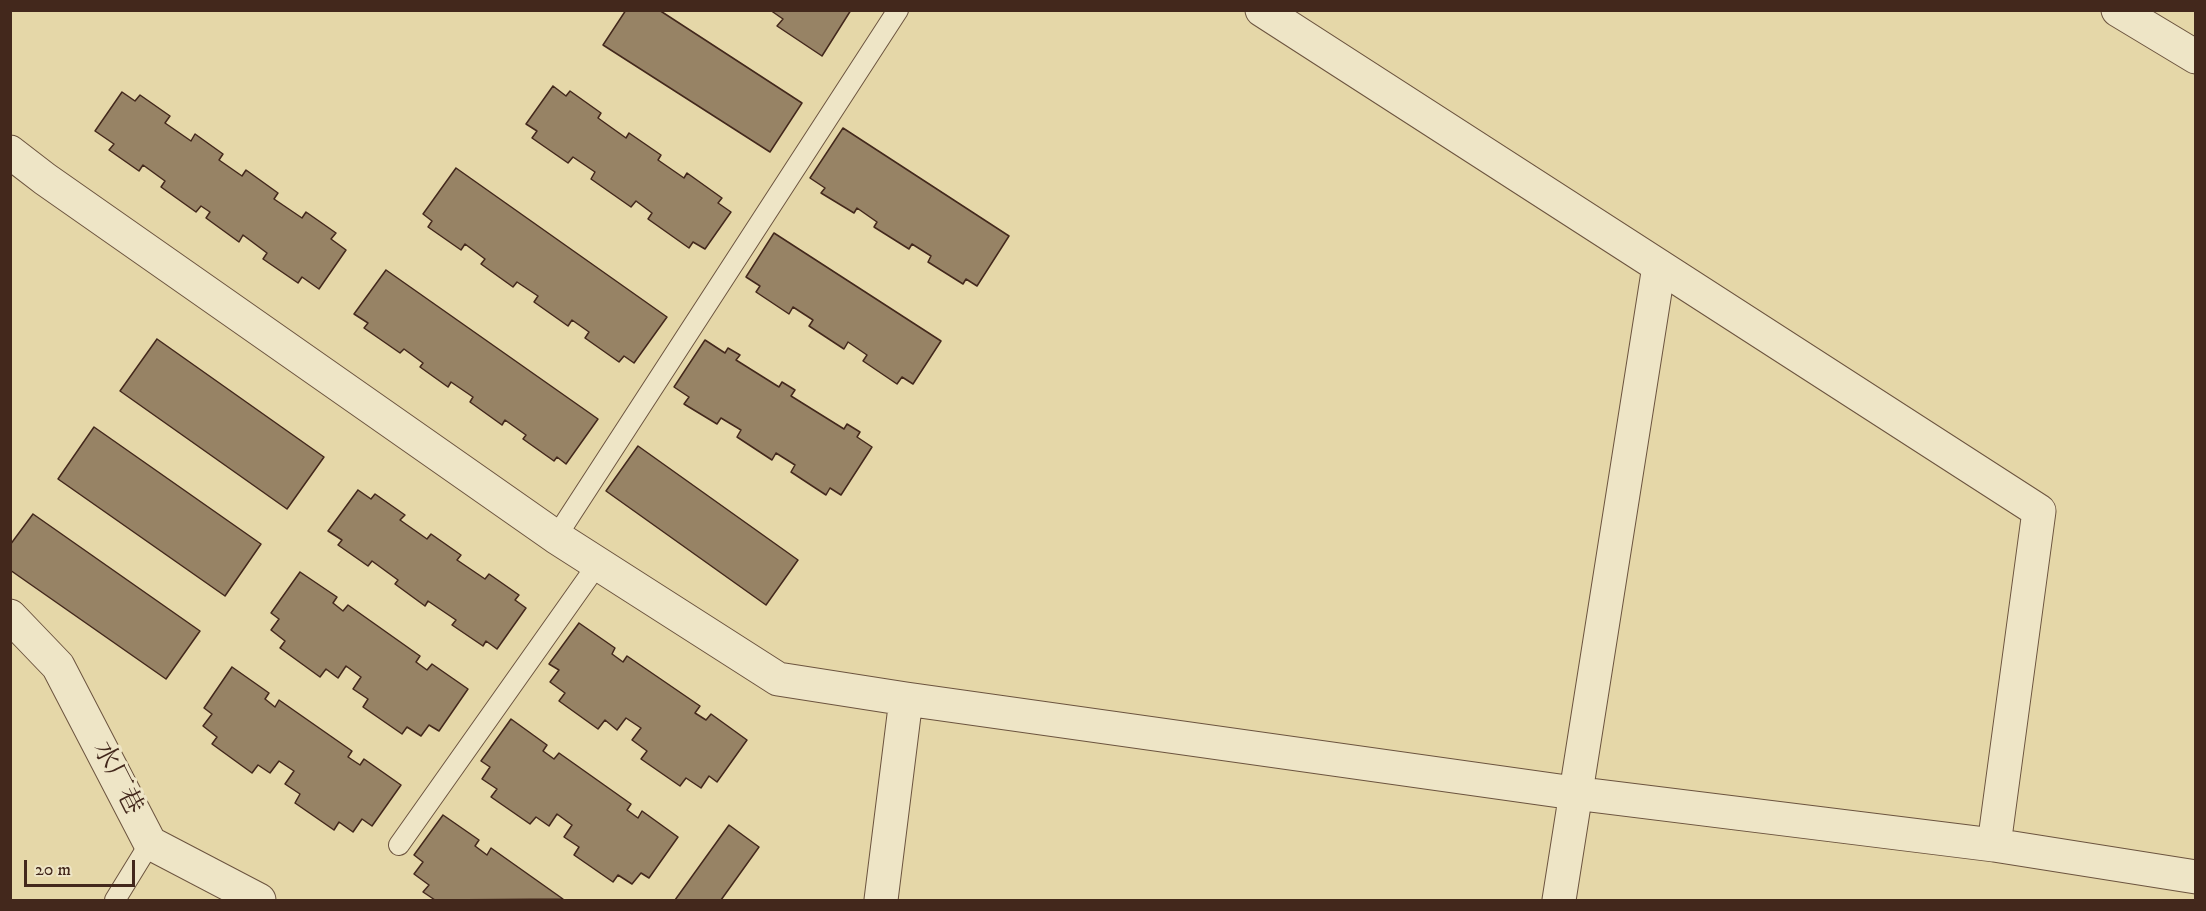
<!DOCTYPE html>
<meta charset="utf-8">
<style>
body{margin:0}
#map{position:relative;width:2206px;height:911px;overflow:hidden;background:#e5d7a8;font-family:"IM FELL DW Pica",serif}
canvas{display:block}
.frame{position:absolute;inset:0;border:12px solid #43281c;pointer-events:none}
.scale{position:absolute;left:24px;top:860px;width:111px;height:27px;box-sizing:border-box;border:3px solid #43281c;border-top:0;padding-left:8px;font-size:18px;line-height:21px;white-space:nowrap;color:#43281c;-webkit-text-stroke:4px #eee5c6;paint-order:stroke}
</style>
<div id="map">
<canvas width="2206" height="911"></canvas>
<div class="frame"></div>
<div class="scale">20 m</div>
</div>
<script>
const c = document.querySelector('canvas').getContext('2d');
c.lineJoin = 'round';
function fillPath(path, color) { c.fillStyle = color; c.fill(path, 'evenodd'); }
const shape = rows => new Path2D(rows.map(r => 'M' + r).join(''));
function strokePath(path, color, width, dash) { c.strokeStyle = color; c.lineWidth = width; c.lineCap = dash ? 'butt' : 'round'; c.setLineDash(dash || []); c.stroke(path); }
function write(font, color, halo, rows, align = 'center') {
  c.font = font + ' "IM FELL DW Pica","Noto Serif SC",serif'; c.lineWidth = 6; c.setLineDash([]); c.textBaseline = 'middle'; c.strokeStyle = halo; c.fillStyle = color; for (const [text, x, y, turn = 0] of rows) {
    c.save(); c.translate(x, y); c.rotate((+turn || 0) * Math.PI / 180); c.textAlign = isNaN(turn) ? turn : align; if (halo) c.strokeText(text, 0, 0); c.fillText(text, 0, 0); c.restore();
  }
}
const building = shape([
 [626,10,659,10,802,103,770,152,603,45,626,10],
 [770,10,851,10,822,56,777,26,783,19,770,10],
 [553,86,566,96,570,91,601,113,598,118,626,138,629,133,661,155,658,160,684,178,687,173,722,198,718,203,731,212,705,249,693,242,689,248,648,219,652,213,636,201,631,207,591,179,595,172,573,157,568,163,532,138,537,131,526,124,553,86],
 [122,92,135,101,140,95,170,116,165,123,191,141,195,134,223,154,219,160,242,176,246,170,278,193,274,199,302,218,306,212,336,233,331,239,346,250,319,289,302,277,298,283,263,259,267,253,243,235,239,242,206,218,210,212,201,206,196,212,161,187,165,181,143,165,139,171,109,150,114,144,95,131,122,92],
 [843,128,1009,236,977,286,966,279,963,284,928,262,931,256,912,244,909,249,874,227,877,222,857,208,854,213,821,193,825,188,810,178,843,128],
 [456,168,667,317,634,363,624,356,619,362,585,338,589,332,572,320,568,326,534,302,538,296,517,282,513,287,481,264,485,259,465,244,461,250,428,227,432,221,423,214,456,168],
 [774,233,941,341,913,384,902,377,897,384,863,361,867,355,848,342,844,349,809,326,813,320,793,307,789,314,756,292,760,286,746,277,774,233],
 [386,270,598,419,566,464,557,457,554,461,523,439,526,435,505,420,502,425,470,402,473,397,451,382,448,387,420,367,423,363,404,349,400,353,364,328,368,323,354,314,386,270],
 [157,339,324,457,287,509,120,391,157,339],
 [705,340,725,353,728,348,740,355,736,360,779,387,782,382,795,390,791,396,844,429,847,424,860,432,857,437,872,447,841,495,830,488,826,495,791,472,795,465,776,453,772,460,737,437,741,430,721,418,717,424,684,404,689,397,674,387,705,340],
 [94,427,261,544,225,596,58,479,94,427],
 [638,446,798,560,766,605,606,491,638,446],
 [358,490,371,499,375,494,405,515,400,520,427,539,431,534,461,555,457,560,485,579,489,574,519,595,515,600,526,608,497,649,486,641,483,646,452,625,456,620,428,601,425,606,395,584,398,580,372,561,368,566,338,545,342,540,328,531,358,490],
 [33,514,200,631,166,679,10,570,10,545,33,514],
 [300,572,337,597,333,603,343,611,348,605,420,656,416,662,427,670,432,664,468,689,439,731,429,725,421,736,407,727,402,734,363,707,368,699,353,689,361,677,346,666,338,678,326,669,320,677,280,648,285,641,271,630,279,619,271,613,300,572],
 [579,623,615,648,612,654,623,662,627,656,700,706,695,713,706,720,711,714,747,740,717,782,709,776,701,788,686,778,680,786,641,759,647,751,632,740,641,728,626,718,617,730,605,720,598,729,559,701,565,693,550,682,559,670,549,664,579,623],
 [232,667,269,693,265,699,275,707,279,700,352,751,348,757,360,765,364,759,401,785,372,826,362,819,353,832,339,822,334,830,295,803,300,794,285,784,294,771,279,761,270,773,258,765,252,773,212,744,217,737,203,726,212,714,204,708,232,667],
 [511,719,547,745,543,751,554,759,559,753,631,804,627,810,638,818,642,811,678,837,649,878,641,873,632,884,618,875,613,882,574,855,579,847,564,837,572,825,557,814,549,826,536,817,530,824,491,797,497,789,482,779,490,767,481,761,511,719],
 [443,815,479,840,475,846,487,855,491,848,563,899,435,900,423,892,429,885,414,874,423,862,414,855,443,815],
 [729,825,759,847,721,900,675,900,729,825]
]);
const service = shape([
 [556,537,898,10],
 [399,845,597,565],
 [115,900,150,843]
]);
const minor = shape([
 [1262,10,2039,511,1994,845],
 [2118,10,2196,57],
 [10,152,45,179,556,537,778,679,906,699,1574,793,1994,845,2196,877],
 [10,616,58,666,150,843,259,900],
 [881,900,906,699],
 [1559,900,1659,266]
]);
const streetNames = [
 ["水厂巷",116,779,63]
];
fillPath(building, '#978365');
strokePath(building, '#43281c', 1.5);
strokePath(service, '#6c543f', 22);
strokePath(minor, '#6c543f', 35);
strokePath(service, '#eee5c6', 20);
strokePath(minor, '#eee5c6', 33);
write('26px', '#43281c', '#eee5c6', streetNames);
</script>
